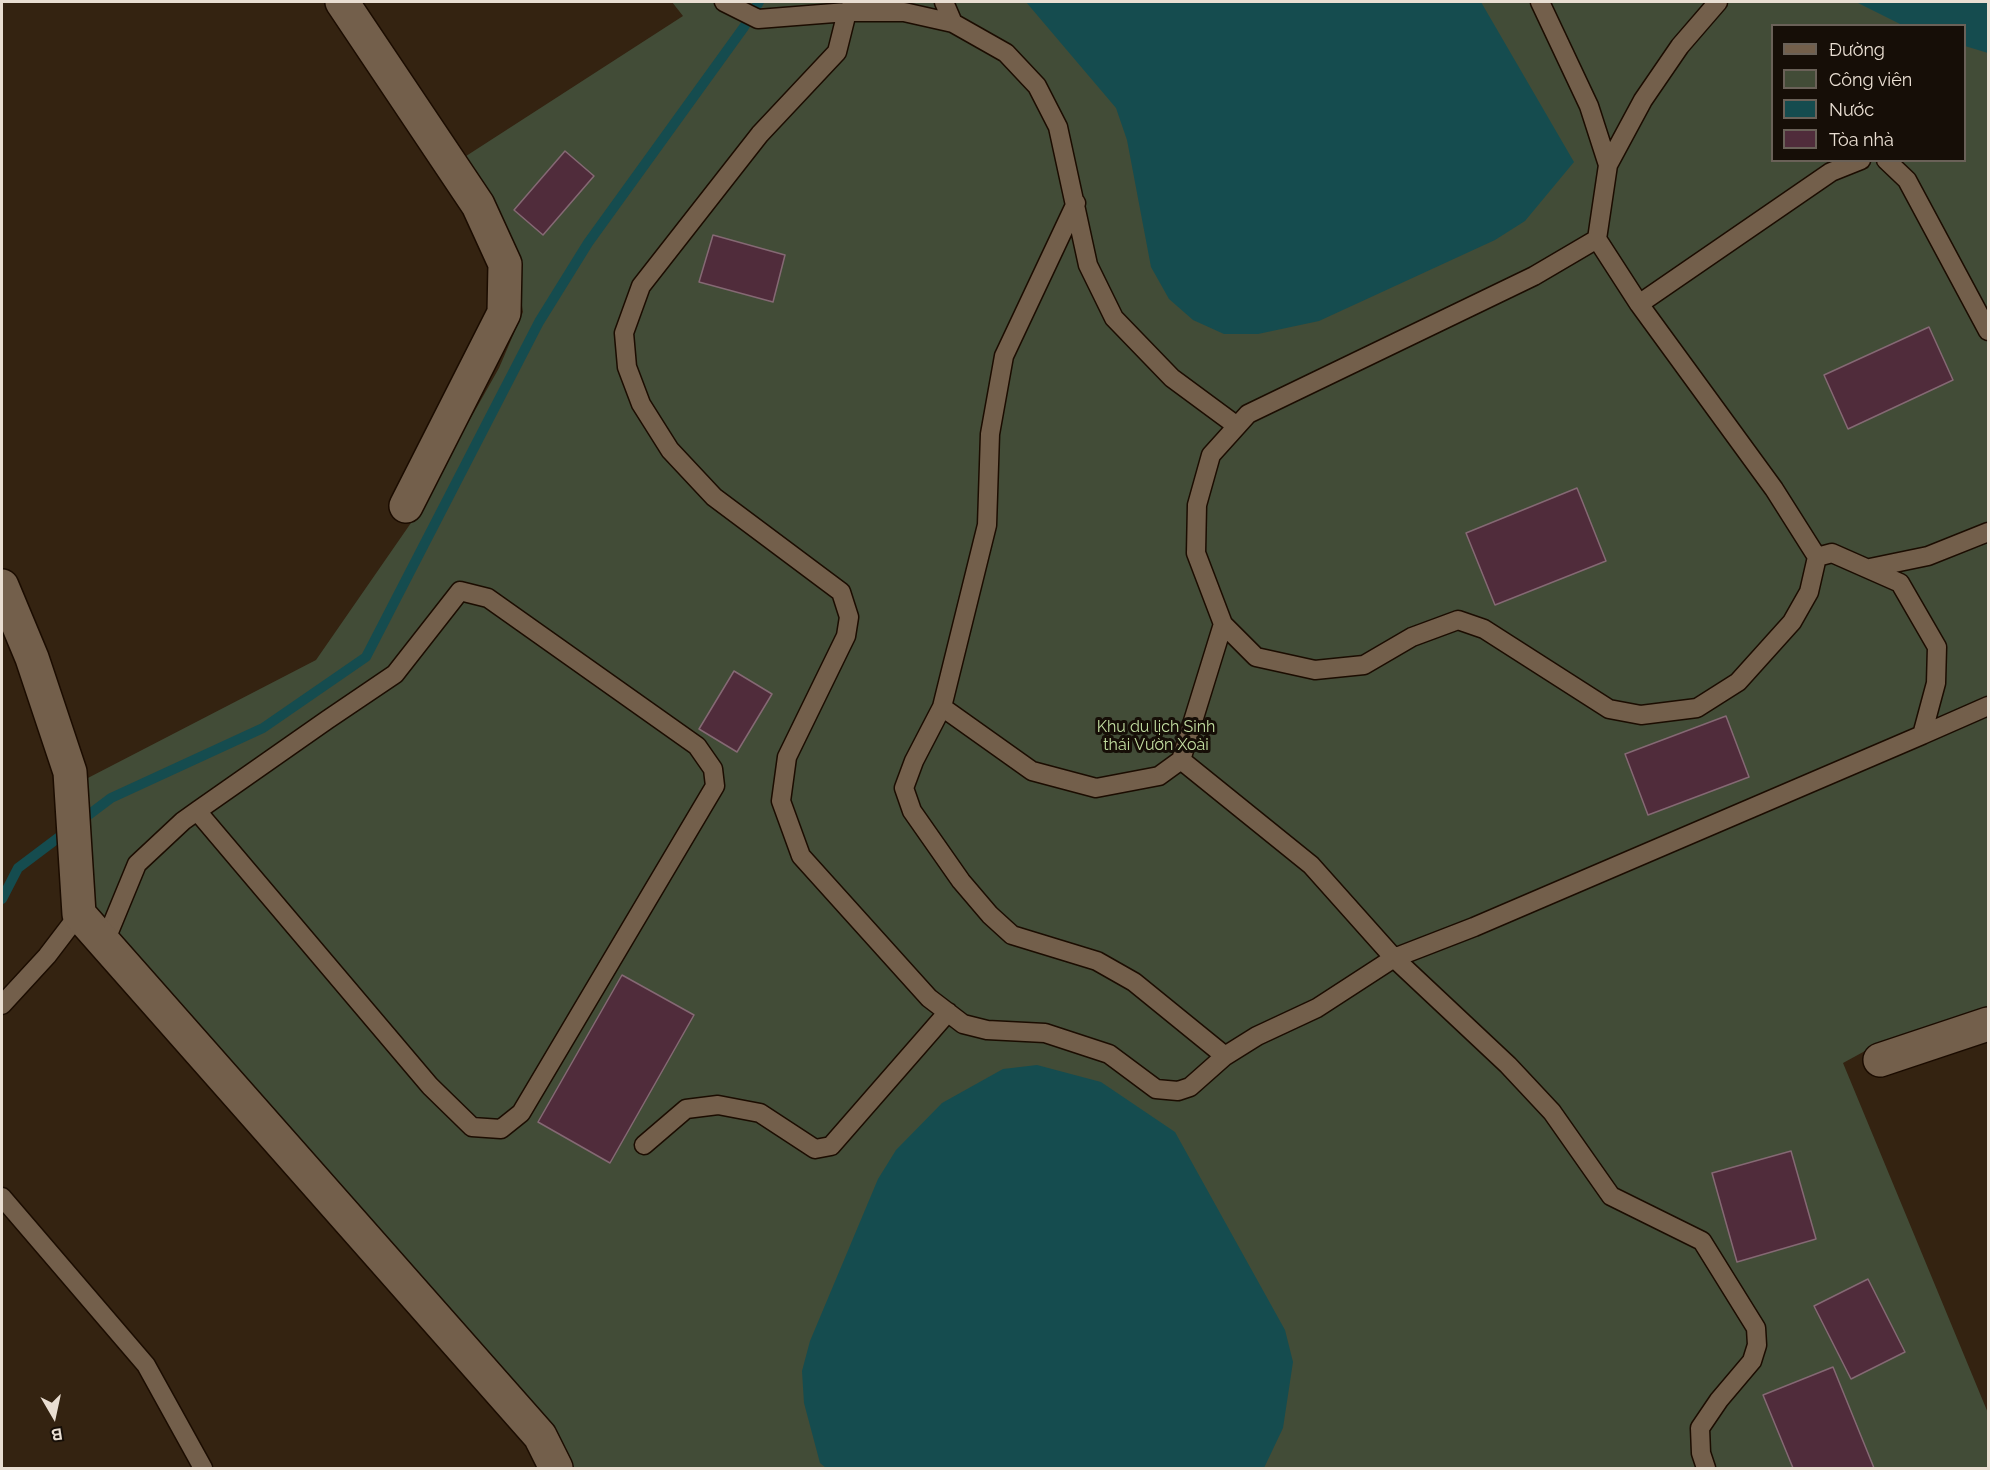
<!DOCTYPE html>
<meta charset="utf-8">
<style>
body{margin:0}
#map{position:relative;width:1990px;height:1470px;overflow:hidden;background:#342311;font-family:Raleway,sans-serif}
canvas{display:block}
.frame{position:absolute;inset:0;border:3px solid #e9ded2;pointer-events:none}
.legend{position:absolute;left:1771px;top:24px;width:195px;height:138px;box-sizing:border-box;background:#160e07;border:2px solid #6a6158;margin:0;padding:8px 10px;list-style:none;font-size:18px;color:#e9ded2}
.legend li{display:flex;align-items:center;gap:12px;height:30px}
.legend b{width:30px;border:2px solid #6a6158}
.north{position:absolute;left:24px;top:1386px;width:60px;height:60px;-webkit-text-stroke:4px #160e07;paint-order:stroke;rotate:171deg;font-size:16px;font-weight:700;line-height:24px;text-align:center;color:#e9ded2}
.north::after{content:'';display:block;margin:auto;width:21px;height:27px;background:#e9ded2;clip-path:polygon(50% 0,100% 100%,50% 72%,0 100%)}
</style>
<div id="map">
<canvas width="1990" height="1470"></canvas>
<div class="frame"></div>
<ul class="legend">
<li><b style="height:8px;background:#735f4b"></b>Đường</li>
<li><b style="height:16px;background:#424c37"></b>Công viên</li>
<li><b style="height:16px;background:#154c4f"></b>Nước</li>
<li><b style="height:16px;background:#502c3b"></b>Tòa nhà</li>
</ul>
<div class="north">B</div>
</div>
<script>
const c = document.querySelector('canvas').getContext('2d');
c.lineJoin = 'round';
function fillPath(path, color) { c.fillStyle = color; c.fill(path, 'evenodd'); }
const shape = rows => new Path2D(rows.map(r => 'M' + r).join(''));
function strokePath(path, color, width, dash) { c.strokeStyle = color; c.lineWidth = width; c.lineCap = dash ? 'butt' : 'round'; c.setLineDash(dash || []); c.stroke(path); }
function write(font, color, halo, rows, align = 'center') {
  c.font = font + ' Raleway,sans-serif'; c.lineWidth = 6; c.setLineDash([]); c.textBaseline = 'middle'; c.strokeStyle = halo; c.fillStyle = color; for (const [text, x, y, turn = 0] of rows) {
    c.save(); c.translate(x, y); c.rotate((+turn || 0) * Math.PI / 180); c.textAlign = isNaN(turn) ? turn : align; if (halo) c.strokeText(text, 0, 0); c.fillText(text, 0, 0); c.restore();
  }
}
const green = shape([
 [672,2,1988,2,1988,1009,1876,1045,1843,1063,1988,1413,1988,1468,570,1468,92,908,84,780,316,660,413,520,499,368,523,312,513,251,463,158,683,16],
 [1772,26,1964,26,1964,160,1772,160]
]);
const water = shape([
 [1026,2,1481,2,1574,162,1525,221,1495,240,1319,321,1258,334,1224,334,1193,320,1169,299,1151,267,1127,140,1116,108],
 [1856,2,1988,2,1988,53,1965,46,1964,26,1902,25],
 [1037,1065,1101,1082,1175,1132,1285,1330,1293,1362,1283,1428,1264,1468,826,1468,820,1463,804,1403,802,1371,810,1341,878,1179,896,1150,942,1103,1003,1069]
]);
const stream = shape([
 [2,899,18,868,111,798,263,728,366,657,539,322,588,243,744,27,759,2]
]);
const building = shape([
 [565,151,594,176,543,235,514,210,565,151],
 [713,235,785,255,773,302,699,282,713,235],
 [1929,327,1953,380,1848,429,1824,375,1929,327],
 [1577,488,1606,561,1495,605,1466,533,1577,488],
 [734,671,772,694,737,752,699,729,734,671],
 [1726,716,1749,777,1648,815,1625,754,1726,716],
 [622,975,694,1015,610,1163,538,1122,622,975],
 [1791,1151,1816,1239,1737,1262,1712,1173,1791,1151],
 [1868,1279,1905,1352,1851,1379,1814,1306,1868,1279],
 [1833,1367,1874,1468,1793,1468,1763,1395,1833,1367]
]);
const lane = shape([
 [724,2,758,19,847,12,904,12,953,23,1006,53,1037,86,1058,127,1088,265,1114,318,1172,378,1237,426],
 [855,2,847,12,837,52,760,134,641,286,624,333,627,367,641,404,670,450,714,497,841,592,849,617,846,636,787,757,781,801,801,856,929,998,963,1024,987,1030,1045,1033,1109,1054,1156,1089,1178,1091,1190,1087,1225,1056,1257,1036,1317,1008,1394,958,1508,1065,1552,1112,1611,1196,1702,1241,1756,1328,1757,1345,1752,1361,1719,1400,1700,1428,1701,1453,1706,1468],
 [944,2,953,23],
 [1540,2,1589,106,1608,165,1597,239,1639,304,1774,489,1817,557,1809,592,1792,622,1738,682,1697,708,1641,715,1609,709,1484,629,1458,620,1412,637,1364,665,1315,670,1256,657,1223,624,1196,553,1197,505,1211,455,1248,414,1534,276,1597,239],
 [1886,160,1907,180,1988,331],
 [1608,165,1643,100,1680,46,1718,2],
 [1076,203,1004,356,990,434,987,525,942,707,914,761,904,788,912,811,961,881,990,915,1012,935,1097,961,1134,982,1225,1056],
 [1639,304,1831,172,1861,160],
 [1870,568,1928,556,1988,532],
 [1223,624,1181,760,1311,865,1394,958,1474,927,1922,735,1936,683,1937,647,1900,583,1832,553,1817,557],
 [942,707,1032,771,1096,788,1159,776,1181,760],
 [1922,735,1988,706],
 [104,944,137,864,183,821,197,811,327,720,395,674,460,591,488,598,697,746,713,769,715,786,521,1113,501,1129,472,1127,430,1086,197,811],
 [2,1005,47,956,79,914],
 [644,1145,686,1109,718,1105,760,1113,815,1149,831,1146,948,1012],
 [2,1197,146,1365,203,1468]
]);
const street = shape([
 [342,2,478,205,505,264,504,313,406,506],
 [2,586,32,658,70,772,79,914,540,1436,556,1468],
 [1880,1060,1988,1024]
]);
const parkNames = [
 ["Khu du lịch Sinh",1156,727],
 ["thái Vườn Xoài",1156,745]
];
fillPath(green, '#424c37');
fillPath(water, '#154c4f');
strokePath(stream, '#154c4f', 10);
fillPath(building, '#502c3b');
strokePath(building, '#856974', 1.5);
strokePath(lane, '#1b0c00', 21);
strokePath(street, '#1b0c00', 36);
strokePath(lane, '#735f4b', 18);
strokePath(street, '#735f4b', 33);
write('16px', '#c3dea1', '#160e07', parkNames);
</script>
